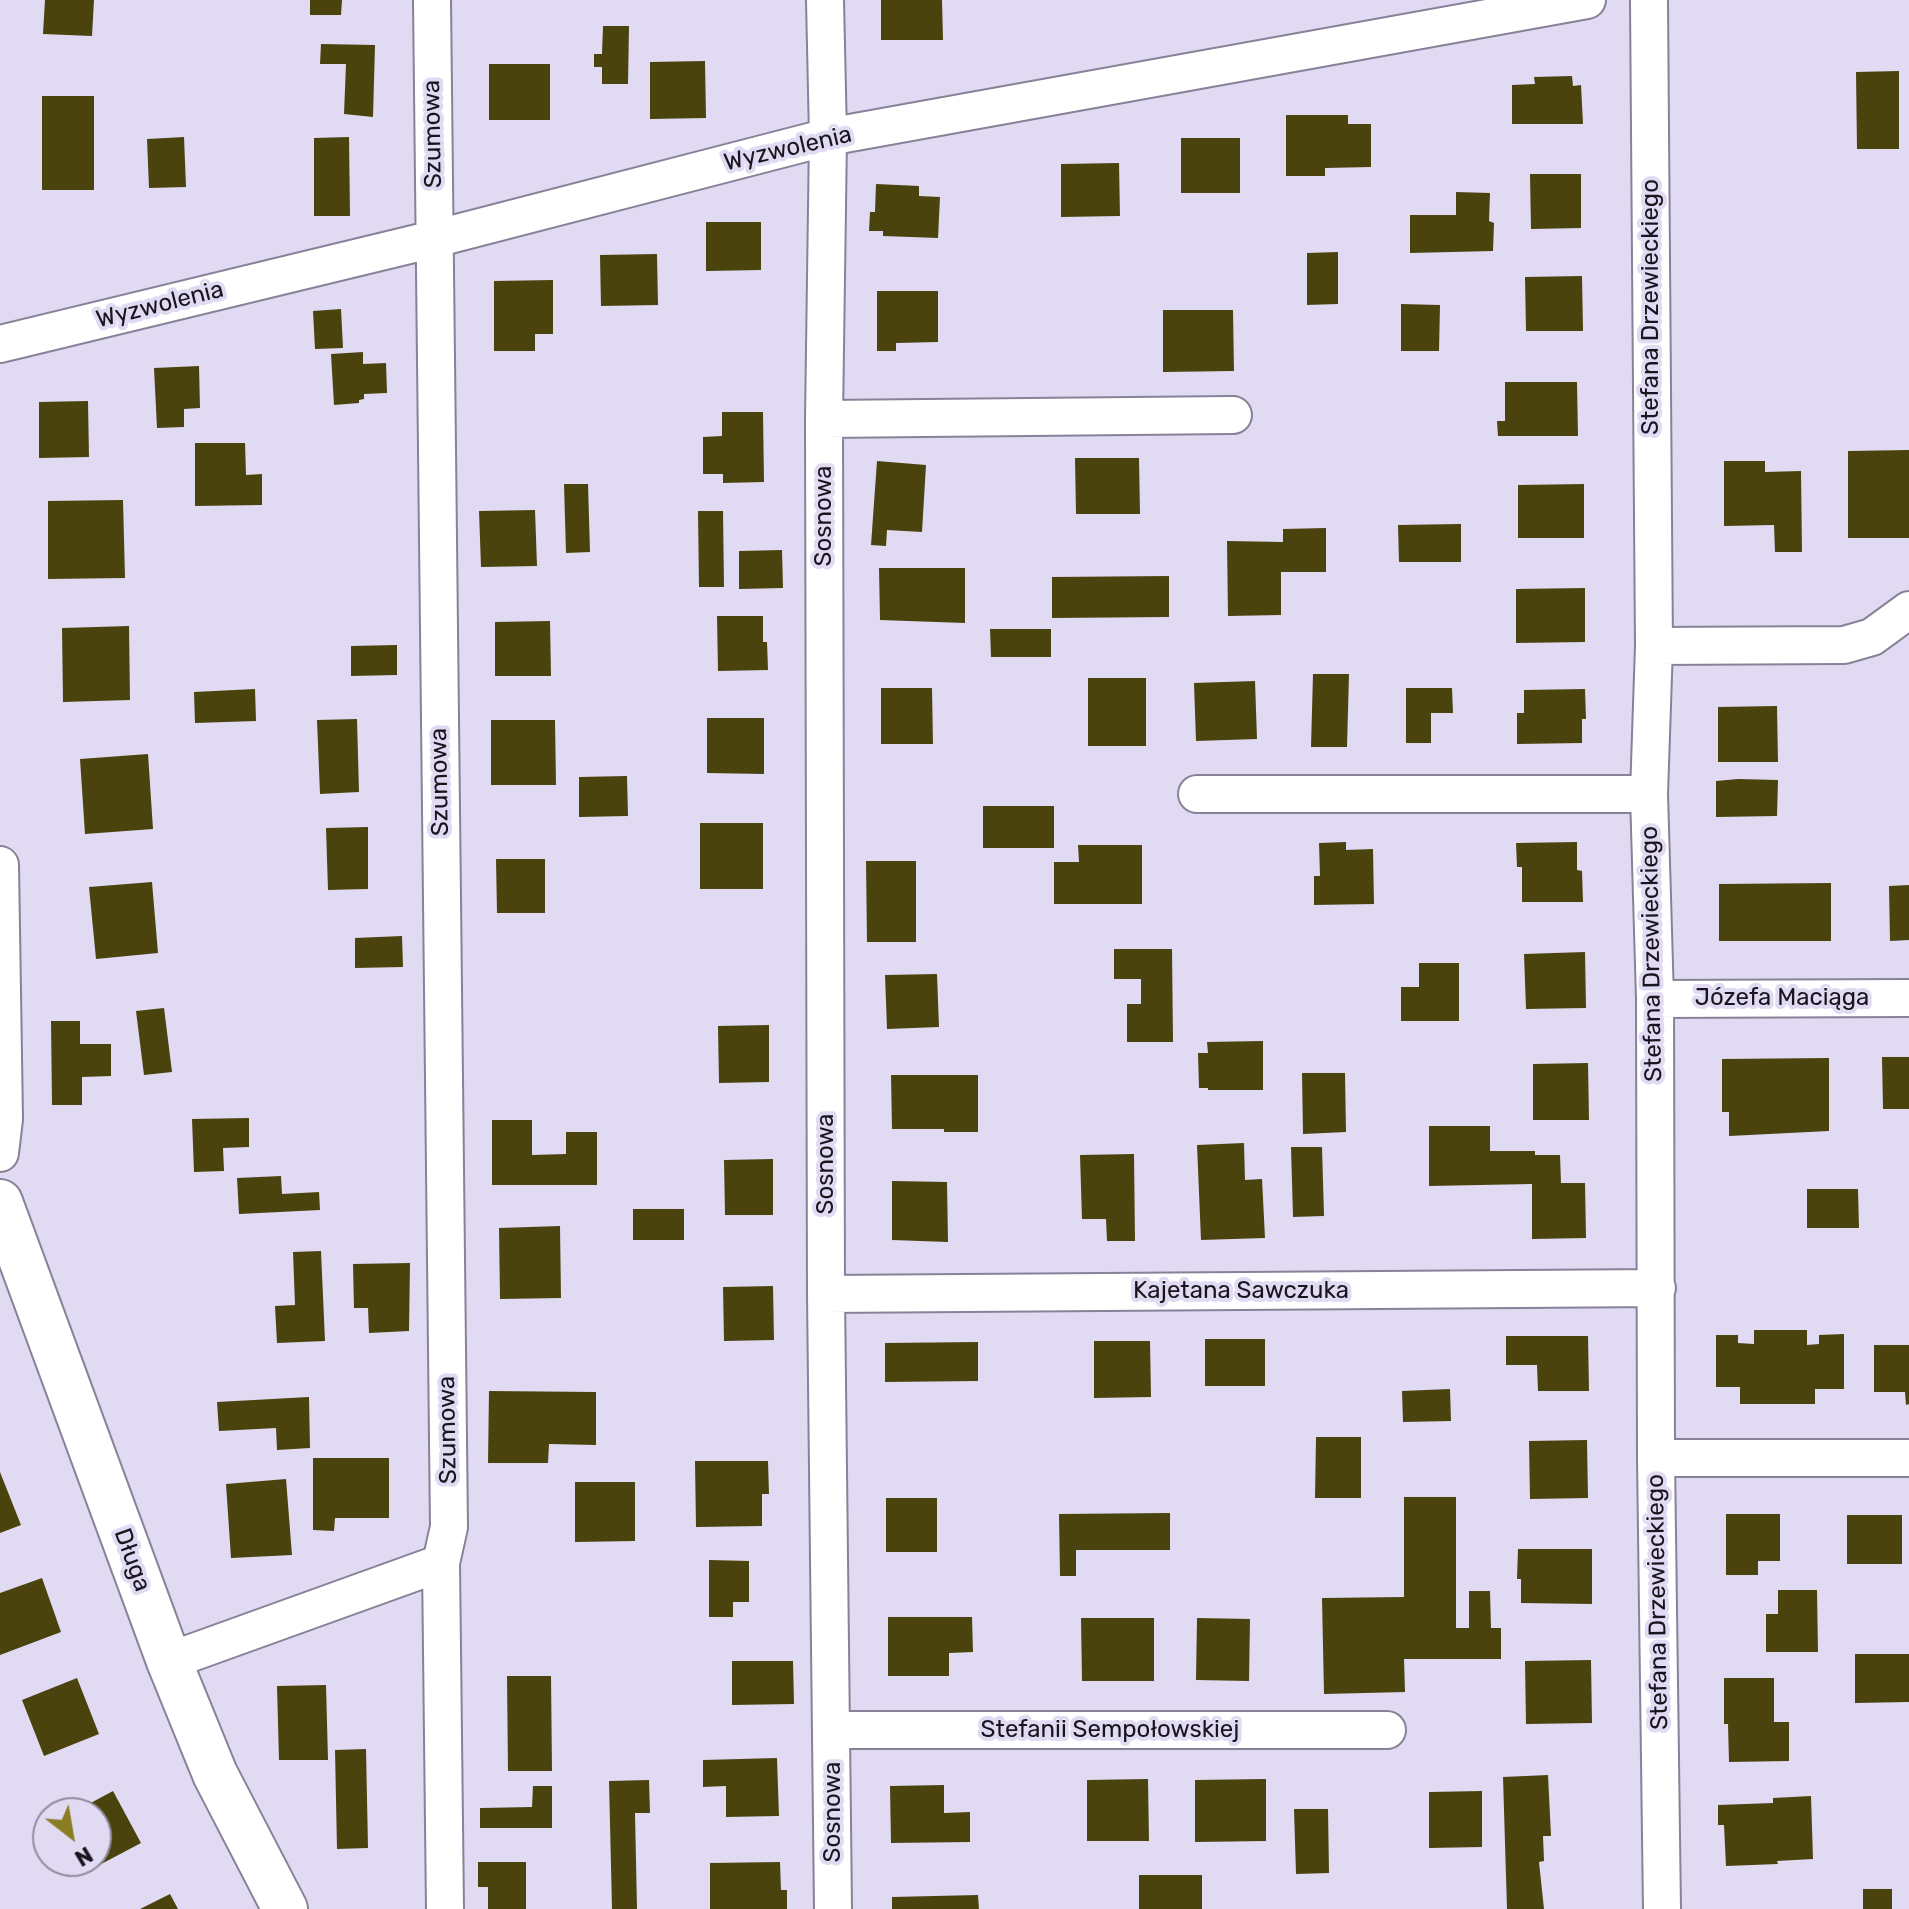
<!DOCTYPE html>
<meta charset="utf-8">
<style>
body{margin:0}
#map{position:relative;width:1909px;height:1909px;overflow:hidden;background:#e1daf3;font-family:Rubik,sans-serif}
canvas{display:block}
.north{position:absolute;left:32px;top:1797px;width:80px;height:80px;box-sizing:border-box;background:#e1daf3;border:2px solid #918b9e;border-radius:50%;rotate:149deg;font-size:22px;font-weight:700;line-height:32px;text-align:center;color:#18151e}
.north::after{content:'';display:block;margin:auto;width:28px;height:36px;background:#8b7d23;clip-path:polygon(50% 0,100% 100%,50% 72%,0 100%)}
</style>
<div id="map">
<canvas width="1909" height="1909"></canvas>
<div class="north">N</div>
</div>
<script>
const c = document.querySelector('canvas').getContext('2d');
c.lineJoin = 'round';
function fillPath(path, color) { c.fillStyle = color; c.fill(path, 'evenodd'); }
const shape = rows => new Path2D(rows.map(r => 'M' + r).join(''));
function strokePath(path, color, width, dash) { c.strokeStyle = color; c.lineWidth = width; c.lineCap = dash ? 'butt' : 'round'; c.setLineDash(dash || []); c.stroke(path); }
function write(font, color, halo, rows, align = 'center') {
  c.font = font + ' Rubik,sans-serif'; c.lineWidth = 8; c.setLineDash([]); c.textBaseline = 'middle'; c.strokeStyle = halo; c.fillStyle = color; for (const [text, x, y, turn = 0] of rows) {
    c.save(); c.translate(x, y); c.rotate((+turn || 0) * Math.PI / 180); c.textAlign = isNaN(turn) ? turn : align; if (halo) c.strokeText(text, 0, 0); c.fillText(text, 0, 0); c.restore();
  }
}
const building = shape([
 [45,0,94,0,92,36,43,34],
 [310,0,342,0,341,15,310,15],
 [881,0,942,0,943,40,881,40],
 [603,26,629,26,628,84,602,84,602,67,594,67,594,54,602,54],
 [321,44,375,45,373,117,344,114,346,64,320,64],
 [705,61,706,118,650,119,650,62],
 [489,64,550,64,550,120,489,120],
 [1899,71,1899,149,1857,149,1856,72],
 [1572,76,1573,86,1581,85,1583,124,1512,124,1512,85,1535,84,1534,77],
 [42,96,94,96,94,190,42,190],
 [1286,115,1348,115,1348,124,1371,124,1371,167,1325,168,1325,176,1286,176],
 [184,137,186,187,149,188,147,139],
 [349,137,350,216,314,216,314,138],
 [1181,138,1240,138,1240,193,1181,193],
 [1119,163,1120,216,1061,217,1061,164],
 [1530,174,1581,174,1581,228,1531,229],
 [876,184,919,186,919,196,940,197,938,238,883,236,883,231,869,231,870,212,875,212],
 [1456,192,1490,193,1489,221,1494,223,1493,251,1410,253,1410,215,1456,215],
 [706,222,761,222,761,270,706,271],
 [1338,252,1338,304,1307,305,1307,253],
 [657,254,658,305,601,306,600,255],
 [1582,276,1583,331,1526,331,1525,277],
 [553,280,553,334,535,334,535,351,494,351,494,281],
 [877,291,938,291,938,342,896,343,896,351,877,351],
 [1401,304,1440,305,1439,351,1401,351],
 [341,309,343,348,315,349,313,311],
 [1163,310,1233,310,1234,371,1163,372],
 [363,352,363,364,386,363,387,393,364,394,364,399,359,400,359,403,334,405,331,354],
 [199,366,200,408,184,409,184,427,157,428,154,368],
 [1505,382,1577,382,1578,436,1498,436,1497,421,1505,421],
 [88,401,89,457,39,458,39,402],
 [722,412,763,412,764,482,723,483,723,474,703,474,703,437,722,436],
 [195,443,245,443,246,475,262,474,262,505,195,506],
 [1909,450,1909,538,1848,538,1848,451],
 [1075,458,1139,458,1140,514,1076,514],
 [877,461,926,465,922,532,887,530,886,546,871,545],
 [1724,461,1765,461,1765,472,1801,471,1802,552,1775,552,1774,525,1724,526],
 [564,484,588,484,590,552,566,553],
 [1584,484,1584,538,1518,538,1518,485],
 [123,500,125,578,48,579,48,501],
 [535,510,537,566,481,567,479,511],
 [698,511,723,511,724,587,699,587],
 [1461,524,1461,562,1399,562,1398,525],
 [1326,528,1326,572,1281,572,1281,615,1228,616,1227,541,1283,542,1283,529],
 [782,550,783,588,739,589,739,551],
 [879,568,965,568,965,623,880,620],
 [1169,576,1169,617,1052,618,1052,577],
 [1585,588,1585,642,1516,643,1516,589],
 [717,616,763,616,763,642,767,642,768,670,718,671],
 [550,621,551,676,495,676,495,622],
 [129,626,130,700,63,702,62,628],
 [990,629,1051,629,1051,657,991,657],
 [397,645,397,675,351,676,351,646],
 [1313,674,1349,674,1347,747,1311,747],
 [1088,678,1146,678,1146,746,1088,746],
 [1255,681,1257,739,1196,741,1194,683],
 [881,688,932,688,933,744,881,744],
 [1406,688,1452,688,1453,713,1431,713,1431,743,1406,743],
 [255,689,256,721,195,723,194,692],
 [1585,689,1586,719,1582,719,1582,743,1517,744,1517,713,1524,713,1524,690],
 [1777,706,1778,762,1718,762,1718,707],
 [707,718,764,718,764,774,707,773],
 [357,719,359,792,320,794,317,720],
 [491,720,555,720,556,785,491,785],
 [148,754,153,829,85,834,80,759],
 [627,776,628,816,579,817,579,777],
 [1738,779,1778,780,1777,816,1716,817,1716,781],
 [983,806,1054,806,1054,848,983,848],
 [700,823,763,823,763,889,700,889],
 [368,827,368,889,328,890,326,828],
 [1346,842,1346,850,1373,849,1374,904,1314,905,1314,876,1320,876,1319,843],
 [1577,842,1577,870,1582,871,1583,902,1522,902,1522,867,1517,867,1516,843],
 [1078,845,1142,845,1142,904,1054,904,1054,862,1079,862],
 [496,859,545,859,545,913,497,913],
 [866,861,916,861,916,942,867,942],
 [152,882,158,953,96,959,89,887],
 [1831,883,1831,941,1719,941,1719,884],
 [1909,885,1909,940,1890,941,1889,886],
 [402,936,403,967,355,968,355,938],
 [1114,949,1172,949,1173,1042,1127,1042,1127,1004,1141,1004,1141,979,1114,979],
 [1585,952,1586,1008,1526,1009,1524,954],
 [1419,963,1459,963,1459,1021,1401,1021,1401,987,1419,987],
 [937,974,939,1027,887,1029,885,975],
 [164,1008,172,1072,144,1075,136,1011],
 [51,1021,80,1021,80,1044,111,1044,111,1076,82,1077,82,1105,52,1105],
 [769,1025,769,1082,719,1083,718,1026],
 [1263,1041,1263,1090,1208,1090,1208,1088,1199,1088,1198,1053,1208,1053,1207,1042],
 [1882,1057,1909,1057,1909,1109,1883,1109],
 [1829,1058,1829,1131,1729,1136,1729,1112,1722,1112,1722,1059],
 [1588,1063,1589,1120,1533,1120,1533,1064],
 [1302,1073,1345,1073,1346,1132,1303,1134],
 [891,1075,978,1075,978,1132,944,1132,944,1129,892,1129],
 [249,1118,249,1147,223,1148,224,1171,194,1172,192,1119],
 [492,1120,532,1120,532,1155,566,1154,566,1132,597,1132,597,1185,492,1185],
 [1429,1126,1490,1126,1490,1151,1535,1151,1535,1155,1560,1155,1561,1183,1585,1183,1586,1238,1532,1239,1532,1184,1429,1186],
 [1244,1143,1245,1180,1262,1179,1265,1238,1201,1240,1197,1145],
 [1291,1147,1322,1147,1324,1216,1293,1217],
 [1134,1154,1135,1241,1107,1241,1106,1219,1082,1219,1080,1155],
 [773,1159,773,1215,725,1215,724,1160],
 [281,1176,282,1194,319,1192,320,1210,239,1214,237,1178],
 [892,1181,947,1182,948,1242,892,1240],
 [1807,1189,1858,1189,1859,1228,1807,1228],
 [633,1209,684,1209,684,1240,633,1240],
 [560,1226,561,1298,500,1299,499,1228],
 [321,1251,325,1341,277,1343,275,1306,295,1305,293,1252],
 [410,1263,409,1331,369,1333,368,1308,354,1308,353,1264],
 [773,1286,774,1340,724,1341,723,1287],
 [1754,1330,1807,1330,1807,1345,1819,1344,1819,1335,1844,1334,1844,1389,1815,1389,1815,1404,1740,1404,1740,1387,1716,1387,1716,1335,1738,1335,1738,1343,1754,1344],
 [1506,1336,1588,1336,1589,1391,1538,1391,1537,1365,1506,1365],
 [1205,1339,1265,1339,1265,1386,1205,1386],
 [1094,1341,1150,1341,1151,1397,1094,1398],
 [978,1342,978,1381,885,1382,885,1343],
 [1874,1345,1909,1345,1909,1404,1906,1405,1905,1392,1874,1392],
 [1450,1389,1451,1421,1403,1422,1402,1391],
 [489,1391,596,1392,596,1445,549,1444,548,1463,488,1463],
 [309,1397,310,1448,277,1450,276,1428,219,1431,217,1402],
 [1316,1437,1361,1437,1361,1498,1315,1498],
 [1587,1440,1588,1498,1530,1499,1529,1441],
 [313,1458,389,1458,389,1518,335,1518,334,1531,313,1530],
 [695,1461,768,1461,769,1494,762,1494,762,1526,696,1527],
 [0,1472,21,1525,0,1533],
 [286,1479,292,1555,231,1558,226,1484],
 [575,1482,635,1482,635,1541,575,1542],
 [1404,1497,1456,1497,1456,1628,1469,1628,1469,1591,1490,1591,1491,1628,1501,1628,1501,1659,1404,1659,1405,1692,1324,1694,1322,1598,1404,1597],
 [886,1498,937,1498,937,1552,886,1552],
 [1170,1513,1170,1550,1076,1550,1076,1576,1060,1576,1059,1514],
 [1726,1514,1780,1514,1780,1561,1758,1561,1758,1575,1726,1575],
 [1847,1515,1902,1515,1902,1564,1847,1564],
 [1518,1549,1592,1549,1592,1604,1521,1603,1521,1579,1517,1579],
 [709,1560,749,1561,749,1602,733,1602,733,1617,709,1617],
 [42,1578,61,1632,0,1655,0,1593],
 [1778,1590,1817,1590,1818,1652,1766,1652,1766,1614,1778,1614],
 [888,1617,972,1617,973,1652,949,1653,949,1676,888,1676],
 [1081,1618,1154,1618,1154,1681,1082,1681],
 [1197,1618,1250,1619,1249,1681,1196,1680],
 [1855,1654,1909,1654,1909,1702,1855,1703],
 [1591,1660,1592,1723,1526,1724,1525,1661],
 [732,1661,793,1661,794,1704,732,1705],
 [507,1676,551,1676,552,1771,508,1771],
 [77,1678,99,1734,44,1756,22,1700],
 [1724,1678,1774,1678,1774,1722,1789,1722,1789,1761,1729,1762,1728,1724,1724,1724],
 [326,1685,328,1760,279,1760,277,1686],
 [366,1749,368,1848,337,1849,335,1750],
 [777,1758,779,1816,726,1817,726,1786,703,1787,703,1760],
 [1548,1775,1551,1836,1543,1836,1544,1861,1539,1862,1544,1909,1507,1909,1503,1777],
 [1148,1779,1149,1841,1087,1841,1087,1780],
 [1266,1779,1266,1841,1195,1842,1195,1780],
 [649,1780,650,1813,635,1813,637,1909,612,1909,609,1781],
 [944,1785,944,1813,970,1812,970,1842,891,1843,890,1786],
 [533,1786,552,1786,552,1828,480,1828,480,1808,532,1807],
 [113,1791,141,1843,88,1871,83,1861,96,1861,96,1813,72,1813],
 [1482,1791,1482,1847,1429,1848,1429,1792],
 [1811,1796,1813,1859,1777,1861,1778,1864,1726,1866,1724,1825,1718,1825,1718,1805,1773,1803,1773,1798],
 [1294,1809,1328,1809,1329,1873,1296,1874],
 [478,1862,526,1862,526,1909,488,1909,488,1887,478,1887],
 [780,1862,781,1890,787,1890,787,1909,710,1909,710,1863],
 [1139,1875,1202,1875,1202,1909,1139,1909],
 [1863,1889,1892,1889,1892,1909,1863,1909],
 [170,1894,178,1909,140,1909],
 [978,1895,979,1909,892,1909,892,1897]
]);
const street = shape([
 [825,0,828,137,824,419,826,1294,833,1909],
 [1649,0,1654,646,1649,794,1655,999,1656,1458,1662,1909],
 [0,344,434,239,828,137,1587,0],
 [824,419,1233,415],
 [1654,646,1844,645,1872,637,1909,610],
 [1197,794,1649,794],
 [0,865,4,1119,0,1153],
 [1655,999,1909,998],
 [826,1294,1657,1288],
 [1656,1458,1909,1458],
 [441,1563,445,1909],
 [169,1661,441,1563,449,1527,432,0],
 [833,1730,1387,1730]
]);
const secondary = shape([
 [0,1202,169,1661,215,1774,285,1909]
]);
const streetNames = [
 ["Szumowa",433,134,-91],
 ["Wyzwolenia",788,149,-13],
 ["Wyzwolenia",160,305,-14],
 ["Stefana Drzewieckiego",1651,307,-90],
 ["Sosnowa",824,516,-90],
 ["Szumowa",440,782,-91],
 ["Stefana Drzewieckiego",1652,954,-91],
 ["Józefa Maciąga",1782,998],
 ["Sosnowa",826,1164,-90],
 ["Kajetana Sawczuka",1241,1291],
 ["Szumowa",448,1430,-91],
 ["Długa",132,1560,70],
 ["Stefana Drzewieckiego",1658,1602,-91],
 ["Stefanii Sempołowskiej",1110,1730],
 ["Sosnowa",833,1812,-90]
];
fillPath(building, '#4b430e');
strokePath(street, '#888198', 40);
strokePath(secondary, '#888198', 48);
strokePath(street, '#fff', 36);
strokePath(secondary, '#fff', 44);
write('24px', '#18151e', '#e1daf3', streetNames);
</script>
